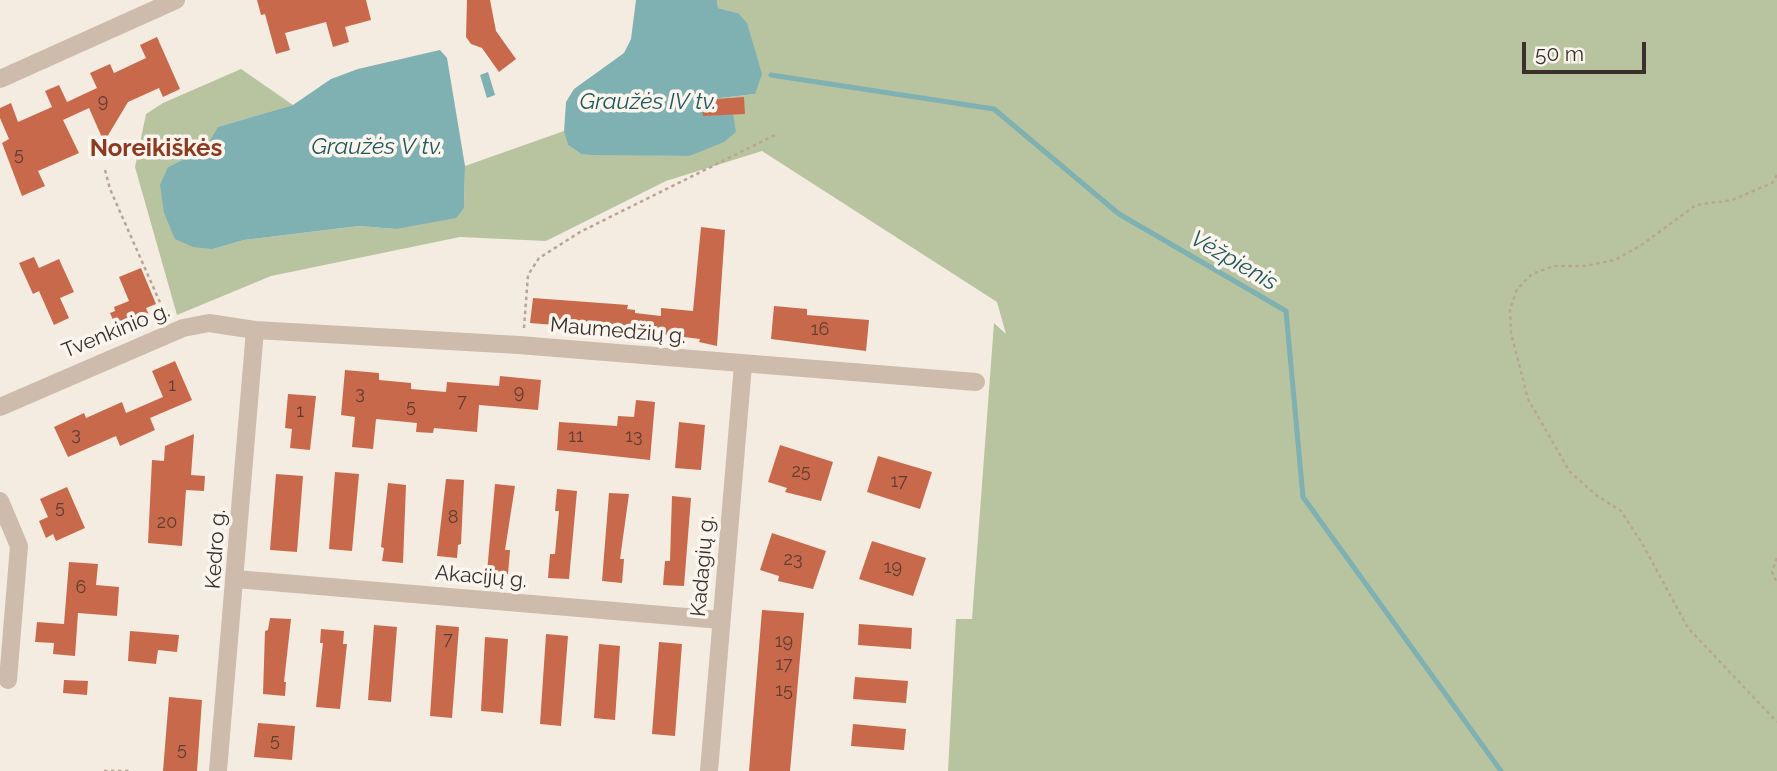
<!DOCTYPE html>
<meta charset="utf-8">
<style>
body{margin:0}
#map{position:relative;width:1777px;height:771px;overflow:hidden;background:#f4ebe1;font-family:Raleway,sans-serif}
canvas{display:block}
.scale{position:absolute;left:1522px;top:42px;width:124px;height:32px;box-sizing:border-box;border:4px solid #3b302b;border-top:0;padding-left:9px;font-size:21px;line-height:24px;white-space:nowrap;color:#3b302b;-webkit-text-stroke:5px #fbf5ee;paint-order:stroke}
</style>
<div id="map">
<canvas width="1777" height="771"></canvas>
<div class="scale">50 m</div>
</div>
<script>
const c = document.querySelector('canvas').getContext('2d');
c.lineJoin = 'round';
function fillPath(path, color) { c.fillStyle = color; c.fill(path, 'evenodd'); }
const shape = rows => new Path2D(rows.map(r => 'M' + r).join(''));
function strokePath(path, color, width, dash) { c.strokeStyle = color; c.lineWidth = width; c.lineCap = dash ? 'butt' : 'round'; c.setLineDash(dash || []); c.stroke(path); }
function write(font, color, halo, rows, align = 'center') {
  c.font = font + ' Raleway,sans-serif'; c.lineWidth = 7; c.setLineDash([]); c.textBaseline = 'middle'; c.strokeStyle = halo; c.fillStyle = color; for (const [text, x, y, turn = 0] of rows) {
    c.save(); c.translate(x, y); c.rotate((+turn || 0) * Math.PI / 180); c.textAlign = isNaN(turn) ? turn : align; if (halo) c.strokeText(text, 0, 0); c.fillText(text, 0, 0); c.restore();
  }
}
const green = shape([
 [717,0,1777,0,1777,771,948,771,956,619,972,619,994,323,1006,334,997,302,762,151,666,181,546,241,460,237,271,276,177,315,135,167,146,114,163,103,241,69,293,105,219,127,206,149,168,167,213,249,244,240,359,226,396,229,464,208,465,166,564,131,568,145,581,154,689,156,703,116,702,100,755,94,738,13,718,8]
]);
const water = shape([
 [636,0,717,0,718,8,738,13,747,23,762,74,755,94,702,100,704,116,733,114,736,132,724,142,689,156,592,155,581,154,568,145,564,132,566,102,574,89,624,53,631,39],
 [440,50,447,58,465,166,464,208,456,218,396,229,359,226,244,240,213,249,193,247,175,239,164,213,160,185,168,167,205,149,218,127,293,105,331,79,358,69],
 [488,72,495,95,487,98,480,75]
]);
const stream = shape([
 [771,75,994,109,1119,214,1286,311,1303,497,1501,771]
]);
const building = shape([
 [257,0,366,0,371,20,345,27,349,42,333,47,326,22,285,33,290,50,276,54,265,14,261,15],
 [467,0,490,0,496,31,516,59,499,72,482,48,471,44,466,37],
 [157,37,180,89,163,97,159,88,128,102,104,142,89,108,63,120,79,153,38,171,45,186,22,196,2,143,9,139,0,118,0,108,11,103,18,122,52,107,45,91,59,85,67,102,97,88,90,73,110,64,114,73,146,58,140,45],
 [744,97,745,114,703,116,702,100],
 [701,227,725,230,717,346,699,342,700,339,652,333,530,323,533,298,628,305,627,309,635,310,635,313,661,316,661,308,693,311],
 [34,257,39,268,59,259,74,292,60,298,69,318,54,325,39,291,33,294,19,263],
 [141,268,156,304,146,308,150,318,118,331,110,313,115,311,114,307,129,301,119,277],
 [774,306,807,309,807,315,869,320,866,351,771,339],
 [175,361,192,400,150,418,155,430,120,446,116,436,68,457,54,427,84,413,86,418,122,402,126,413,163,397,152,371],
 [345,370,379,373,379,380,411,383,411,389,446,392,447,382,499,386,500,376,541,380,538,410,479,405,477,432,434,428,433,433,416,432,417,423,376,419,373,449,352,447,355,417,341,415],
 [288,394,316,396,310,450,290,448,292,429,285,428],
 [636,400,655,402,650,460,557,450,559,422,617,426,618,416,634,417],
 [679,422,705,425,701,470,675,468],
 [194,434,191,475,205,476,204,491,186,490,182,546,148,543,152,460,164,461,165,446],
 [780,445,833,462,821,501,785,492,787,488,768,482],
 [878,456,932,472,920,509,867,492],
 [335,472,359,474,352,551,329,549],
 [276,474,303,476,297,552,270,550],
 [446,479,464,480,461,544,458,545,457,558,437,556],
 [388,483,406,485,403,563,382,561,384,548,381,547],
 [495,484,515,486,505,550,510,550,508,574,487,572],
 [67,487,85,528,56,541,53,534,46,538,39,521,48,517,40,499],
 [557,489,577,491,569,579,548,578,550,554,555,554,559,511,555,511],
 [609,493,629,494,620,559,624,559,622,583,602,581],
 [672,496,691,498,684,586,663,585,665,561,670,561],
 [772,533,826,551,813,589,778,581,779,576,760,570],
 [872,541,926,558,913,596,859,579],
 [69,562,98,564,96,585,119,587,117,616,78,613,75,656,53,654,54,643,35,642,37,622,64,624],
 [762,610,804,613,790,771,749,771],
 [270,618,291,619,284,682,286,682,285,696,263,694,265,631,268,630],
 [859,624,912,628,911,649,858,645],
 [374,625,397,627,391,702,368,700],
 [436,625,459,627,452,718,430,716],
 [321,629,344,631,343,644,347,644,340,709,316,707,323,643,320,643],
 [130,631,179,635,177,652,158,650,156,664,128,661],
 [546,634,568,636,561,726,540,724],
 [485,637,508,639,503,713,481,711],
 [659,642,682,644,675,736,652,734],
 [599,644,620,646,615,720,594,718],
 [855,677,908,681,906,703,853,699],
 [64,680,88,681,87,695,63,693],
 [169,697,202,700,197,771,163,771],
 [258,723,295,726,292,760,254,757],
 [853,724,906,729,904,750,851,746]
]);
const path = shape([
 [105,170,110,189,162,307,171,316],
 [1777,175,1772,183,1732,200,1696,205,1640,246,1615,260,1585,266,1554,266,1532,274,1517,289,1510,309,1511,333,1528,399,1570,472,1596,495,1621,511,1642,543,1688,628,1777,722],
 [524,328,528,275,539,258,580,232,777,134],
 [1777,558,1772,572,1777,583],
 [104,771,132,771]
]);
const street = shape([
 [0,79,176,0],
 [0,407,183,328,209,323,255,330,519,345,976,382],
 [0,501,19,546,8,680],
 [236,579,721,620],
 [218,771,255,330],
 [709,771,743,365]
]);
const numberNames = [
 ["9",103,102],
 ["5",19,155],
 ["16",820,330],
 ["1",172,386],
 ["9",519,393],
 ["3",360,394],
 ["7",462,402],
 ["5",411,407],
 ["1",300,412],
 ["3",76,435],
 ["11",576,437],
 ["13",634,437],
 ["25",801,472],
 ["17",899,482],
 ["5",60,508],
 ["8",453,518],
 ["20",167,523],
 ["23",793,560],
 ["19",893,568],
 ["6",81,588],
 ["7",448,640],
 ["19",784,642],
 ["17",784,665],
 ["15",784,691],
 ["5",275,741],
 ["5",182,750]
];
const streetNames = [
 ["Tvenkinio g.",116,331,-22],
 ["Maumedžių g.",618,331,5],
 ["Kedro g.",216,549,-86],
 ["Kadagių g.",703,566,-85],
 ["Akacijų g.",481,577,5]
];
const waterNames = [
 ["Graužės IV tv.",648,102],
 ["Graužės V tv.",377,147],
 ["Vėžpienis",1234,261,30]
];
const quarterNames = [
 ["Noreikiškės",156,149]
];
fillPath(green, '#b8c4a0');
fillPath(water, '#7fb0b2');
strokePath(stream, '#7fb0b2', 5);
fillPath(building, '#c8694b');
strokePath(path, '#b9a596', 2.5, [3.5, 3.5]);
strokePath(street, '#cdbbac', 18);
write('18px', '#5e3e33', null, numberNames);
write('21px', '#3b302b', '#fbf5ee', streetNames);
write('italic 23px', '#1f5a5e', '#fbf5ee', waterNames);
write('bold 24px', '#8c3b22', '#fbf5ee', quarterNames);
</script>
